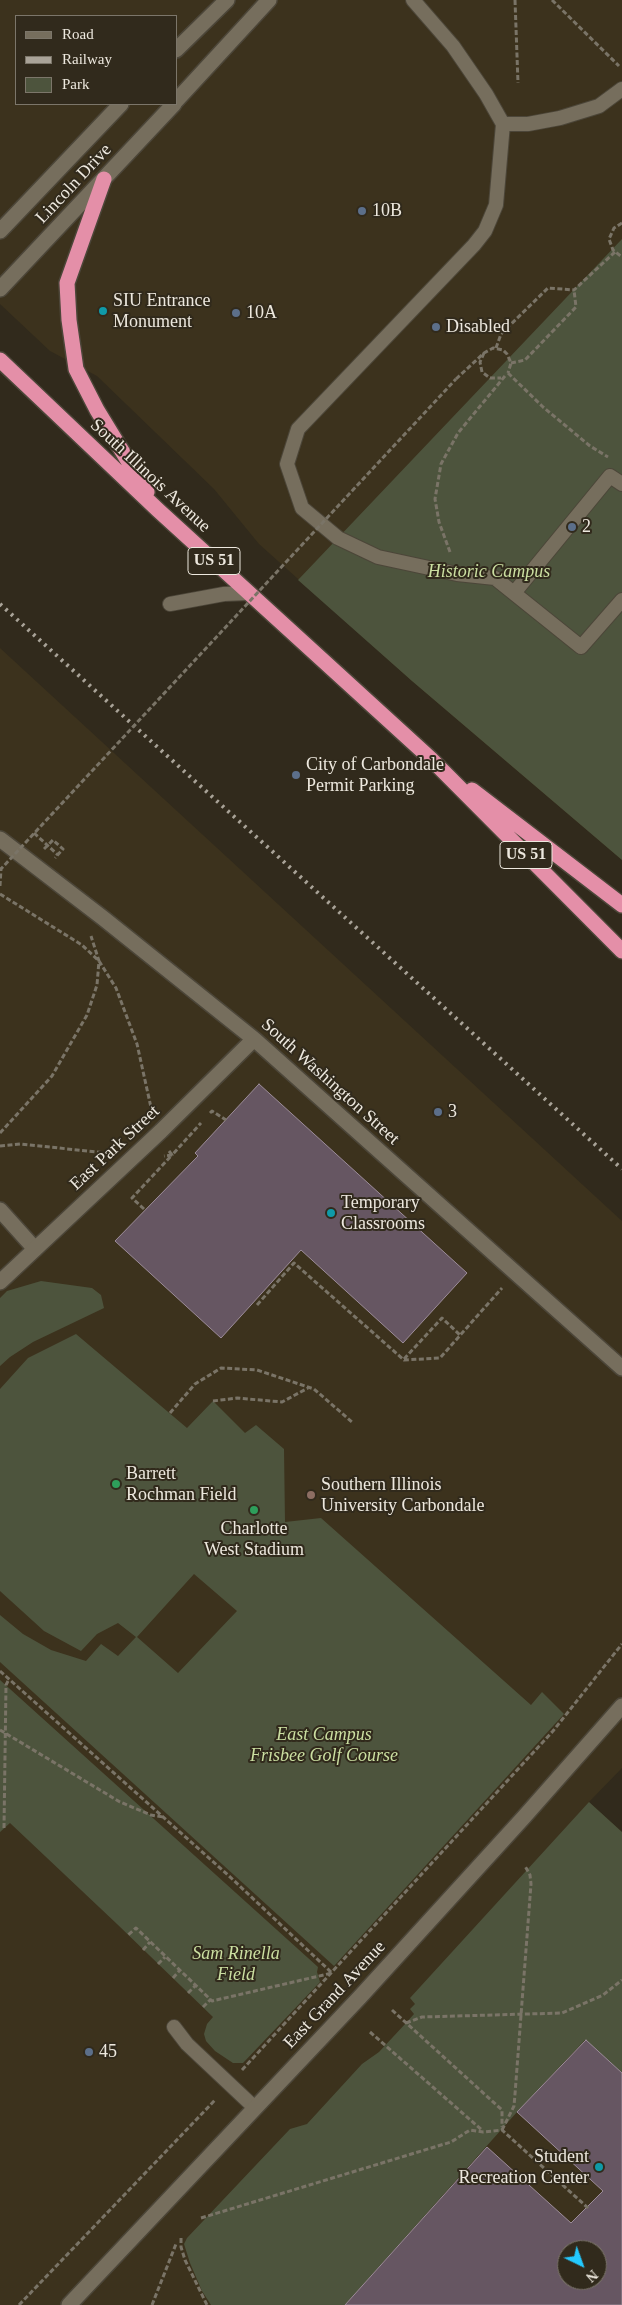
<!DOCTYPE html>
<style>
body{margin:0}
#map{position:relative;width:622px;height:2305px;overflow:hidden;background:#312a1c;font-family:"Times New Roman",serif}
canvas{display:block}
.legend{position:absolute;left:15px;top:15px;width:162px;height:90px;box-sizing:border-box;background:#312a1c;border:1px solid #7c766a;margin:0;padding:6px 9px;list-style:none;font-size:15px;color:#ede8de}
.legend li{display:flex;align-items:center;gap:10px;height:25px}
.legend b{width:25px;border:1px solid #7c766a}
.north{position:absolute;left:557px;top:2240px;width:50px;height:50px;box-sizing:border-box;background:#312a1c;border:1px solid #7c766a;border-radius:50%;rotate:138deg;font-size:14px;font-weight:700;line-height:20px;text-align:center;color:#ede8de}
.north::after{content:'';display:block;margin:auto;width:18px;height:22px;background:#24c9fe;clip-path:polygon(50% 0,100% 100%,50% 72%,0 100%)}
</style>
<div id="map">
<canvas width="622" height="2305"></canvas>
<ul class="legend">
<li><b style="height:6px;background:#766e5d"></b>Road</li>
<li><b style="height:6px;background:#a9a398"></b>Railway</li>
<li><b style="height:14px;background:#4d543d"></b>Park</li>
</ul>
<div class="north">N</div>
</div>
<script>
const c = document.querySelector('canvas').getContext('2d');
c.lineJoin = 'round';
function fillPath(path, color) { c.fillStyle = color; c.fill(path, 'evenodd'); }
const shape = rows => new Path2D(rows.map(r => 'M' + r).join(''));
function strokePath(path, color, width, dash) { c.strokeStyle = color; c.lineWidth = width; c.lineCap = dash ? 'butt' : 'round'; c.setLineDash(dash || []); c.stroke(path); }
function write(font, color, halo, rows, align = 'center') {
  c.font = font + ' "Times New Roman",serif'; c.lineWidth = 4; c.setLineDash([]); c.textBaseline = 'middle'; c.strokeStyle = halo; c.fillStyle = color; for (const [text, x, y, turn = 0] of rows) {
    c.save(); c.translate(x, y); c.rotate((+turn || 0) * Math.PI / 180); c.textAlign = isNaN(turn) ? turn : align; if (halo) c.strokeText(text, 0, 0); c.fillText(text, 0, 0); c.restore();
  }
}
const built = shape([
 [0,0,622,0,622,860,412,681,259,544,214,489,97,376,50,351,0,304],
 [16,16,176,16,176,104,16,104],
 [0,648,622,1221,622,1768,589,1802,622,1832,622,2305,0,2305],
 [567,2250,597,2250,597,2280,567,2280]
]);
const green = shape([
 [622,239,622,860,412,681,298,580],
 [41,1281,92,1288,101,1295,104,1308,33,1342,10,1357,0,1366,0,1298,7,1291],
 [76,1334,187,1428,213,1401,245,1433,256,1425,284,1449,285,1522,321,1518,531,1705,542,1692,564,1714,334,1966,0,1662,0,1615,23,1634,51,1650,86,1661,101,1644,118,1656,136,1637,118,1623,97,1634,81,1651,44,1631,0,1591,0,1389,28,1358],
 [194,1574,237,1611,178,1673,137,1637],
 [0,1680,318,1967,317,1972,320,1982,243,2063,233,2063,215,2051,206,2041,204,2034,207,2024,213,2017,117,1924,10,1823,0,1832],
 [589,1802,622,1832,622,2073,585,2040,517,2112,345,2305,211,2305,202,2291,190,2263,184,2244,187,2238,290,2129,307,2124,362,2064,379,2052,406,2023,414,2014,410,2009,415,2004,410,1998]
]);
const building = shape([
 [259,1084,467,1273,403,1343,301,1250,221,1338,115,1241,198,1156,195,1153,259,1084],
 [586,2040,622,2073,622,2305,345,2305,487,2147,571,2223,603,2191,517,2112,586,2040],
 [567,2250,597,2250,597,2280,567,2280,567,2250]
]);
const path = shape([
 [515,0,518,83],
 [552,0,619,66],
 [622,223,614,228,609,239,613,250,622,257],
 [496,348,501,334,548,288,574,290,615,252],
 [484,353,480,362,482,372,490,378,501,378],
 [511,363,525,360,576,307,574,290],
 [508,373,543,407,590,446,608,457],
 [456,379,484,353,493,348,503,350,507,354,511,363,508,373],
 [450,552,439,522,435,499,441,464,458,433,505,376],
 [44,849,53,840,63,849,55,858],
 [0,869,1,869],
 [0,894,82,945,99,961,116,988,137,1044,152,1112],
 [210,1113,212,1111,226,1120],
 [0,1133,52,1076,87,1015,97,985,99,961,91,936],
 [0,1146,21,1144,106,1153],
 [169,1151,172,1155,201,1123],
 [144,1209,132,1198,172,1155,164,1156],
 [257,1305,294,1263,404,1360,440,1358,502,1288],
 [404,1359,442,1318,460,1335],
 [213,1401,237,1398,282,1402,308,1388],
 [170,1413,195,1384,221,1368,257,1370,314,1389,352,1422],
 [0,1671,228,1875,332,1973,212,2001,136,1928,128,1935],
 [0,1730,120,1802,151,1815,163,1817],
 [4,1828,6,1685,9,1679],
 [143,1950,150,1942],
 [158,1964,165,1957],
 [173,1978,180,1970],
 [188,1993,196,1985],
 [203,2007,211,1999],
 [392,2010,502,2110,502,2127],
 [406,2023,422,2017,562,2013,603,1995,622,1980],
 [370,2032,483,2131],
 [242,2070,553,1731,622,1644],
 [502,2130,514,2106,515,2094,531,1884,530,1875,525,1866],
 [201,2218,451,2142,470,2130,483,2132,502,2130,588,2208],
 [181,2238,181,2247,185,2260,207,2305],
 [19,2305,216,2099],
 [152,2305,176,2244]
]);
const lane = shape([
 [413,0,453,46,486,94,503,124,496,205,485,231,474,245,298,429,287,464,302,508,338,538,378,557,457,574,495,578,581,647,622,600],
 [503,124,528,124,560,118,599,106,622,89],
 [514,593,610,476,622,484],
 [170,604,224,594,249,593],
 [174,2027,187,2044,255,2108]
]);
const street = shape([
 [0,1210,35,1249]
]);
const secondary = shape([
 [176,50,227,0],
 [176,101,269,0],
 [0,231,121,104],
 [0,289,174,104],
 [0,839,103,918,254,1039,622,1368],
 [0,1282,161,1131,254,1039],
 [69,2305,360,1997,524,1817,622,1706]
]);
const highway = shape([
 [104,179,67,283,69,320,76,369,97,410,147,492],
 [0,360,158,510,431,759,622,951],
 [472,790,622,905]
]);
const rail = shape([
 [0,604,622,1169]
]);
const pathBridge = shape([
 [34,833,58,855],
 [0,886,1,869,456,379]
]);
const markers = [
 [362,211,5,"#5c6f8a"],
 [103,311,5,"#0f9aa8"],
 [236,313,5,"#5c6f8a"],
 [436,327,5,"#5c6f8a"],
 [572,527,5,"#5c6f8a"],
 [296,775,5,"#5c6f8a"],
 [438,1112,5,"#5c6f8a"],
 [331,1213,5,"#0f9aa8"],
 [116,1484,5,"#2e9e5b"],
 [311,1495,5,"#8d6e63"],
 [254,1510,5,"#2e9e5b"],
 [89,2052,5,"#5c6f8a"],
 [599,2167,5,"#0f9aa8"]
];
const shields = [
 [214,561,52],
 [526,855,52]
];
const shieldNames = [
 ["US 51",214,561],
 ["US 51",526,855]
];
const streetNames = [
 ["Lincoln Drive",74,184,-47],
 ["South Illinois Avenue",150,476,43],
 ["South Washington Street",330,1082,42],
 ["East Park Street",115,1148,-43],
 ["East Grand Avenue",335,1995,-47]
];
const poiNames = [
 ["10B",372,211],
 ["SIU Entrance",113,301],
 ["Monument",113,322],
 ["10A",246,313],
 ["Disabled",446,327],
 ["2",582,527],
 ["City of Carbondale",306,765],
 ["Permit Parking",306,786],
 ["3",448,1112],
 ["Temporary",341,1203],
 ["Classrooms",341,1224],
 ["Barrett",126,1474],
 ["Rochman Field",126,1495],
 ["Southern Illinois",321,1485],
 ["University Carbondale",321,1506],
 ["Charlotte",254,1529,"center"],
 ["West Stadium",254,1550,"center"],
 ["45",99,2052],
 ["Student",589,2157,"right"],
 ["Recreation Center",589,2178,"right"]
];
const parkNames = [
 ["Historic Campus",489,572],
 ["East Campus",324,1735],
 ["Frisbee Golf Course",324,1756],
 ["Sam Rinella",236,1954],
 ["Field",236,1975]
];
fillPath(built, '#3c321d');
fillPath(green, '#4d543d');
fillPath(building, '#665662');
strokePath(building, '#9c8c99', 1);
strokePath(lane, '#4c4639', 16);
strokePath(street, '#4c4639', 18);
strokePath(secondary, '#4c4639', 18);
strokePath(highway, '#4c4639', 18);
strokePath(path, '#7a7467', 3, [5, 2.5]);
strokePath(lane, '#766e5d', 14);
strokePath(street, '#766e5d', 15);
strokePath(secondary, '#766e5d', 15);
strokePath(highway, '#e48fa8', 15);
strokePath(rail, '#a9a398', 4, [2.5, 5]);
strokePath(pathBridge, '#7a7467', 3, [5, 2.5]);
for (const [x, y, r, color] of markers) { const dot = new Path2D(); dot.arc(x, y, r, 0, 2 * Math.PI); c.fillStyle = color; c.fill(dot); strokePath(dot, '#312a1c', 2); }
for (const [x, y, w] of shields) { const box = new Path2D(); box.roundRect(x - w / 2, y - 13.5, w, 27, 4); c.fillStyle = '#312a1c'; c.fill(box); strokePath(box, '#ede8de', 1); }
write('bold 16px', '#ede8de', null, shieldNames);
write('18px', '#ede8de', '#312a1c', streetNames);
write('18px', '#ede8de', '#312a1c', poiNames, 'left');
write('italic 18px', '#cbdfa1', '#312a1c', parkNames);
</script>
